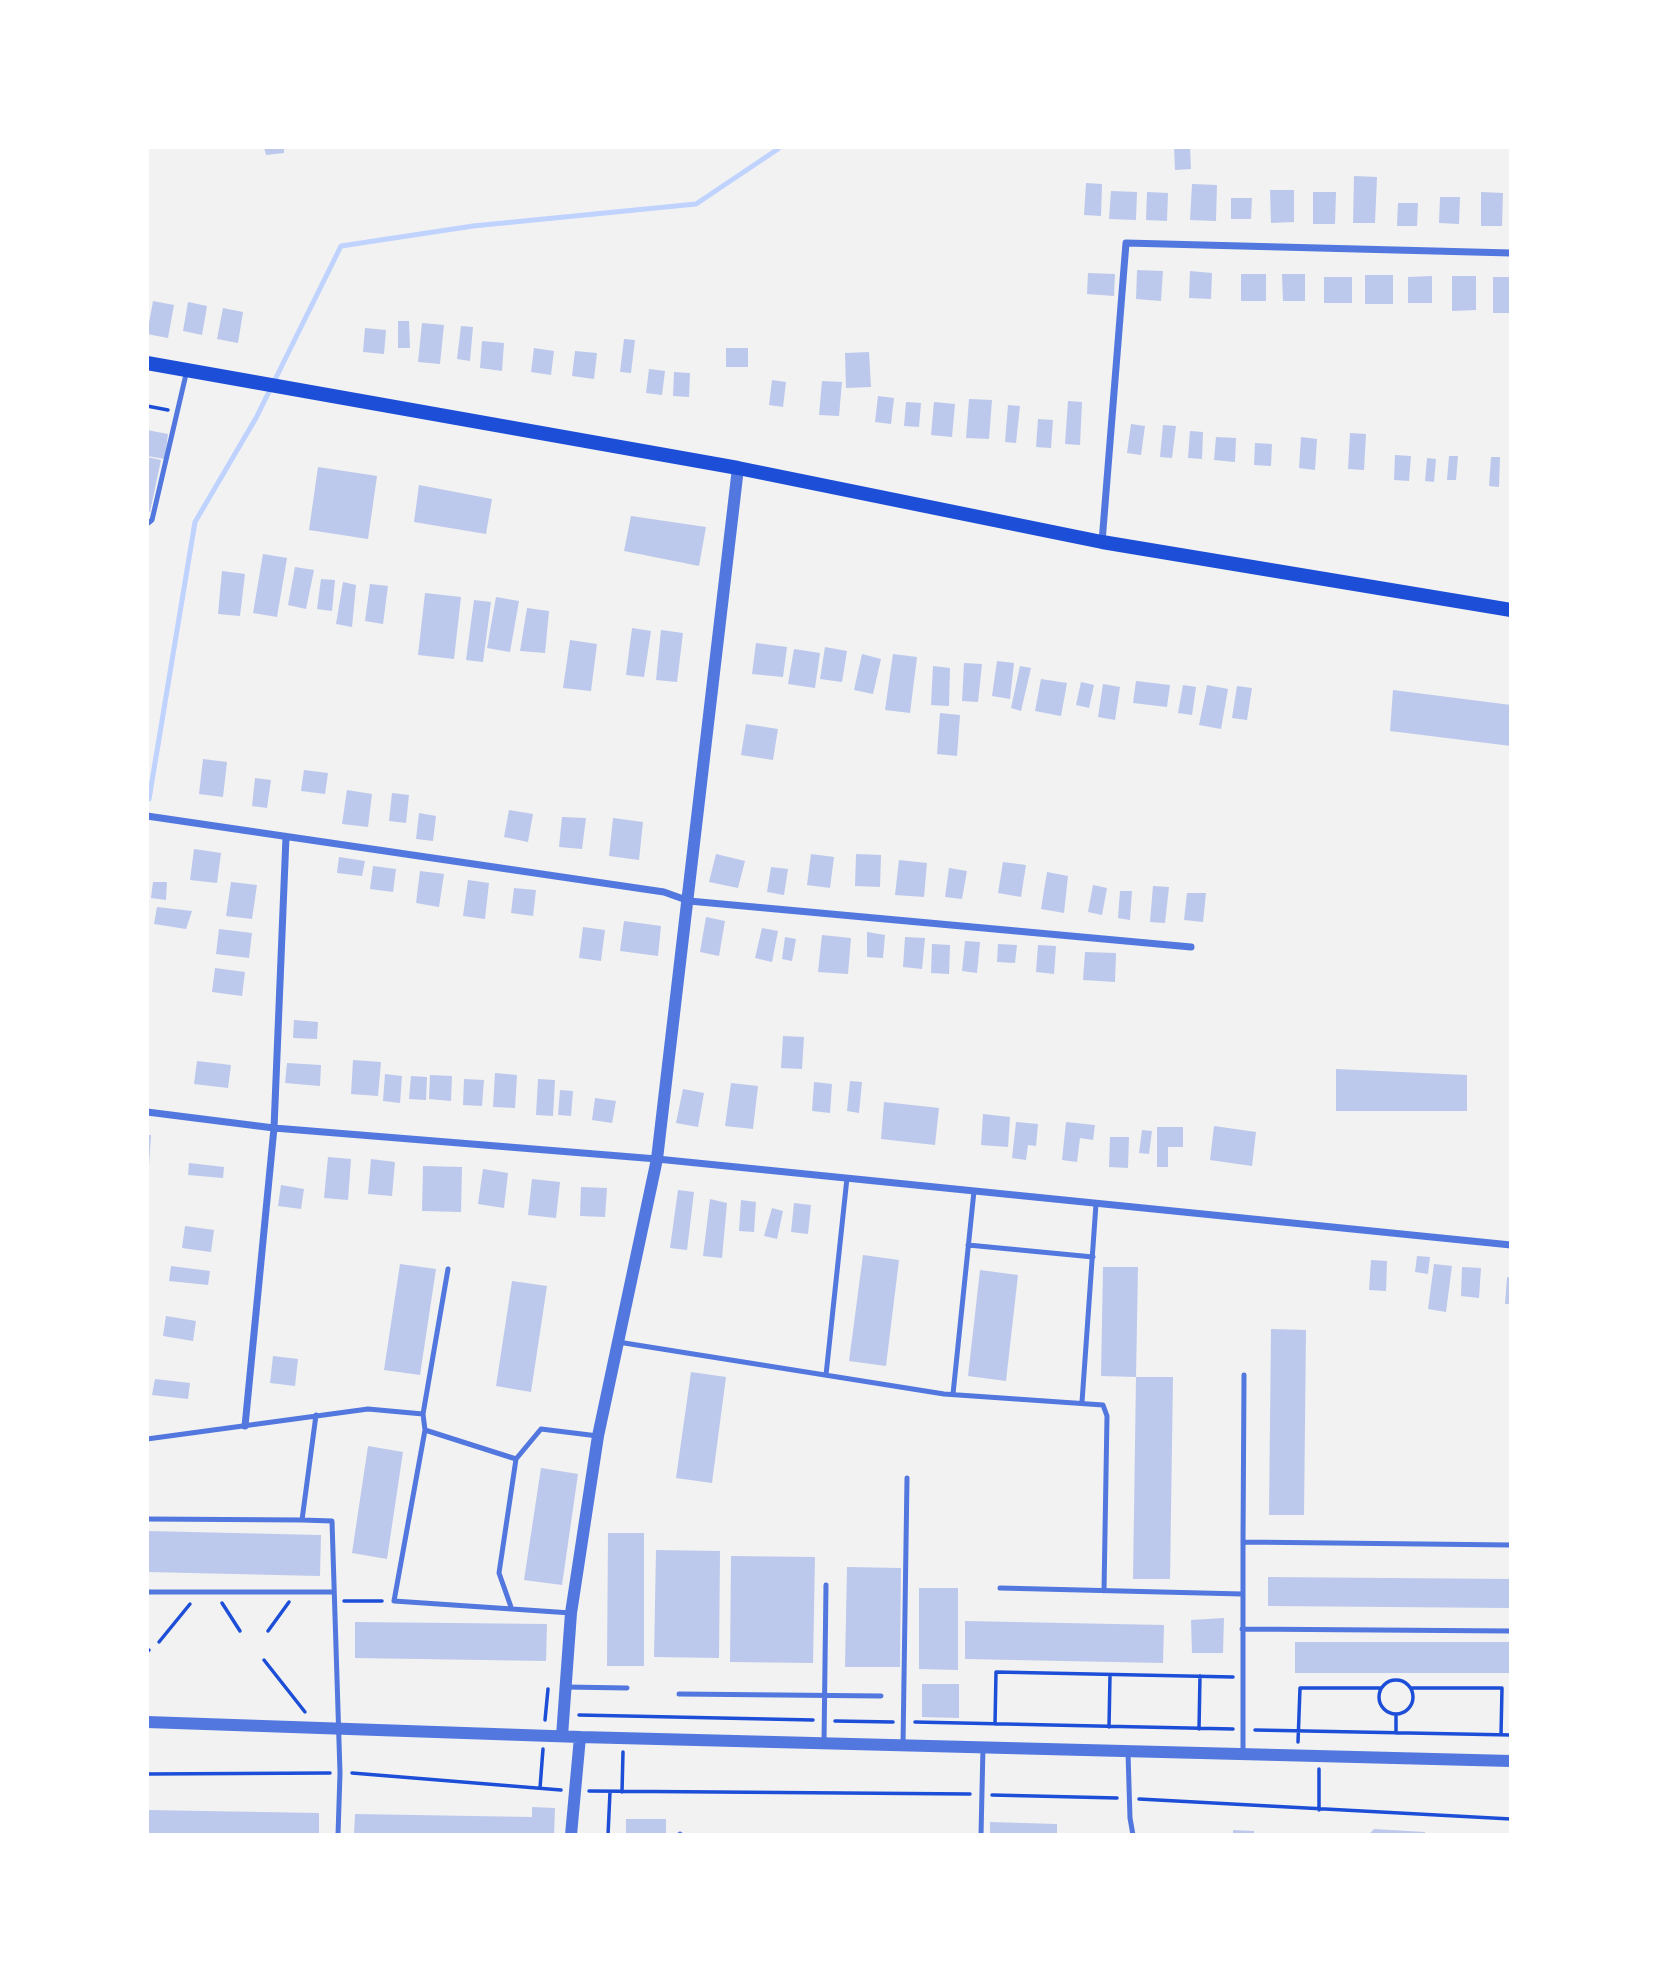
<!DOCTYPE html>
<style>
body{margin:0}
#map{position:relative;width:1658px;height:1982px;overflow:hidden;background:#f2f2f2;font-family:"Source Sans 3",sans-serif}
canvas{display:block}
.frame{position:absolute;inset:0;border:149px solid #fff;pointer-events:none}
</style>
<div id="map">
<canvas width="1658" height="1982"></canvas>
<div class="frame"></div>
</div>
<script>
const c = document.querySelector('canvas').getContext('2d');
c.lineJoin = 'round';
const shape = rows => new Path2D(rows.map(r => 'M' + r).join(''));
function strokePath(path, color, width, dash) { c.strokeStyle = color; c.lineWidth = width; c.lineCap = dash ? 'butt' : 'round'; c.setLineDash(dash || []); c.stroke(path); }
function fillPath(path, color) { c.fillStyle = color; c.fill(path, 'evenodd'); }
const stream = shape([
 [149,799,195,522,256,418,341,246,473,226,696,204,778,149]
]);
const building = shape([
 [264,147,284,147,284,153,266,155],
 [1174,147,1190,147,1191,169,1175,170],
 [1354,176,1377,177,1375,223,1353,223],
 [1086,183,1102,184,1101,216,1084,215],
 [1192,184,1217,185,1216,221,1190,220],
 [1270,190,1294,190,1294,222,1271,223],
 [1111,191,1137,192,1136,220,1109,219],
 [1147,192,1168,193,1167,221,1146,220],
 [1313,192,1336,192,1335,224,1313,224],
 [1481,192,1503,193,1502,226,1481,226],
 [1440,197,1460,197,1459,224,1439,223],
 [1231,198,1252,198,1251,219,1231,219],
 [1398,203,1418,203,1417,226,1397,226],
 [1137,270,1163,271,1161,301,1136,299],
 [1190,271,1212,273,1211,299,1189,298],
 [1088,273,1115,274,1114,296,1087,294],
 [1241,274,1266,274,1266,301,1241,301],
 [1282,274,1305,274,1305,301,1283,301],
 [1365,275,1393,275,1393,304,1365,304],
 [1432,276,1432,303,1408,303,1408,277],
 [1452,276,1476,276,1476,310,1452,311],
 [1324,277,1352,277,1352,303,1324,303],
 [1493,277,1511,277,1511,313,1493,313],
 [153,301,174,305,168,338,147,334],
 [188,302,207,306,202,335,183,331],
 [223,308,243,312,238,343,217,339],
 [398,321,409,321,410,348,398,348],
 [422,323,444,325,440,364,418,362],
 [461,326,473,327,470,361,457,359],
 [365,328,386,330,384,354,363,352],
 [624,339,635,340,631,373,620,372],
 [482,341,504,343,502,371,480,368],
 [534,348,554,351,551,375,531,372],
 [726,348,748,348,748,367,726,367],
 [575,351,597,353,594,379,572,376],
 [869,352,871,387,846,388,845,353],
 [649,369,665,371,662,395,646,393],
 [674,372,690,373,689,397,673,396],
 [772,380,786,382,783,407,769,405],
 [822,381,842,382,839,416,819,415],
 [878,396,894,398,891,424,875,422],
 [969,399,992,400,989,439,966,438],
 [1068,401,1082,402,1080,445,1065,444],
 [906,402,921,403,919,427,904,426],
 [934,402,955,404,952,437,931,435],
 [1008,405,1020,406,1016,443,1005,442],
 [1038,419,1053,420,1051,448,1036,447],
 [1131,424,1145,426,1141,455,1127,453],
 [1163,425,1176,426,1172,458,1160,457],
 [147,430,168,434,165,459,147,456],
 [1190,431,1203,432,1202,459,1188,458],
 [1350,433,1366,434,1364,470,1348,469],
 [1216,437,1236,438,1235,462,1214,460],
 [1301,437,1317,439,1315,470,1299,468],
 [1255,443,1272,444,1271,466,1254,465],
 [1395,455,1411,456,1409,481,1394,480],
 [1449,456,1458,456,1456,480,1447,480],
 [147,457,161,460,150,512,147,511],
 [1491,457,1500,457,1499,487,1489,486],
 [1427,458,1436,459,1434,482,1425,481],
 [318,467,377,476,368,539,309,530],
 [419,485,492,499,486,534,414,522],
 [631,516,706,527,699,566,624,551],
 [263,554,287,558,277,617,253,613],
 [295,567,314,570,306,609,288,605],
 [222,571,245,574,240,616,218,614],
 [321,579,335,580,332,611,317,609],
 [343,582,356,585,352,627,336,624],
 [370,584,388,586,383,624,365,621],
 [425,593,461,597,454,659,418,655],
 [496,597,519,601,510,652,487,648],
 [474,600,491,602,483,662,466,660],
 [527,608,549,611,545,653,520,651],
 [632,628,651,631,644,677,626,675],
 [661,630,683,633,677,682,656,680],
 [570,640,597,644,591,691,563,688],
 [756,643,787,647,783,677,752,674],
 [825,647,847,651,842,682,820,679],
 [794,649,820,653,815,688,788,684],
 [862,654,881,659,873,694,854,690],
 [893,654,917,657,910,713,885,710],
 [997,661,1014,663,1010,699,992,696],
 [964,663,982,664,978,702,962,701],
 [933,666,950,668,949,706,931,705],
 [1020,666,1031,668,1021,711,1011,708],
 [1041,679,1067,683,1061,716,1035,711],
 [1136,681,1170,685,1167,707,1133,703],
 [1081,682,1094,685,1089,708,1076,705],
 [1103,684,1120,687,1115,720,1098,717],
 [1183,685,1196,687,1192,715,1178,713],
 [1207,685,1228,689,1221,729,1199,725],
 [1237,686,1252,688,1247,720,1232,718],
 [1393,690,1511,705,1511,746,1390,731],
 [940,713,960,715,957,756,937,754],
 [746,724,778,729,773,760,741,755],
 [203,759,227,762,223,797,199,794],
 [304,770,328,773,325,794,301,791],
 [255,778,271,780,267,808,252,806],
 [347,790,372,794,368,827,342,824],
 [392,793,409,795,406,823,389,821],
 [509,810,533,814,528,842,504,837],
 [419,813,436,816,433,841,416,839],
 [562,817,586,818,582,849,559,847],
 [613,818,643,822,639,860,609,856],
 [194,849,221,853,217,883,190,880],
 [716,854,745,861,738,888,709,882],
 [811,854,834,857,830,888,807,885],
 [856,854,881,855,880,887,855,886],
 [339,857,365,861,362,876,337,873],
 [899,860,927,863,924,897,895,895],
 [1003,862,1026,865,1021,897,998,893],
 [373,866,396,869,393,892,370,889],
 [771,867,788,869,784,895,767,892],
 [949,868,967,871,962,899,945,897],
 [420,871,444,874,439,907,416,903],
 [1047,872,1068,876,1064,913,1041,909],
 [468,880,489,883,485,919,463,916],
 [153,882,167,882,166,900,151,898],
 [231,882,257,885,252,919,226,916],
 [1093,885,1107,888,1102,915,1088,912],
 [1153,886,1169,887,1165,923,1150,922],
 [514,888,536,890,533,916,511,913],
 [1120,891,1132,891,1130,920,1118,918],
 [1187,893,1206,893,1203,922,1184,920],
 [157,907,192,911,186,929,154,924],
 [706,917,725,921,719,956,700,952],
 [624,921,661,926,658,956,620,951],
 [583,927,605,930,601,961,579,958],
 [762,928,778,931,772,962,755,958],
 [219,929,252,933,249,958,216,954],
 [867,932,885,935,883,958,867,957],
 [822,935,851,938,848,974,818,972],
 [785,937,796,939,792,961,782,959],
 [905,937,925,938,922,969,903,967],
 [965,941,980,942,977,973,962,971],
 [932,944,950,945,949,974,931,973],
 [998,944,1017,945,1015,963,997,962],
 [1038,945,1056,946,1054,974,1036,972],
 [1085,952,1116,953,1115,982,1083,980],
 [215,968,245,972,242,996,212,992],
 [294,1020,318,1022,317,1039,293,1038],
 [783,1036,804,1037,802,1069,781,1068],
 [353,1060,381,1062,378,1096,351,1094],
 [197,1061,231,1065,228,1088,194,1084],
 [287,1063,321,1065,320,1086,285,1083],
 [1336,1069,1467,1075,1467,1111,1336,1111],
 [495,1073,517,1075,515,1108,493,1107],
 [385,1074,402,1076,400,1103,383,1101],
 [430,1075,452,1076,451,1101,429,1099],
 [411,1076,427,1077,426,1100,409,1099],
 [464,1079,484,1080,482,1106,463,1105],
 [538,1079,555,1080,553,1116,536,1115],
 [850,1081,862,1082,859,1113,847,1111],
 [814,1082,832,1084,830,1113,812,1111],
 [731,1083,758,1086,753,1129,725,1126],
 [683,1089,704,1093,698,1127,676,1123],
 [560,1090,573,1091,571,1116,558,1115],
 [595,1098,616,1101,612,1123,592,1120],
 [884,1102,939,1108,935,1145,881,1139],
 [983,1114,1010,1117,1008,1147,981,1145],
 [1016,1122,1038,1124,1036,1146,1028,1145,1026,1160,1012,1158],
 [1066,1122,1095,1125,1093,1140,1080,1138,1077,1162,1062,1160],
 [1214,1126,1256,1132,1252,1166,1210,1160],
 [1157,1127,1183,1127,1183,1147,1168,1147,1168,1167,1157,1167],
 [1142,1130,1152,1131,1149,1154,1139,1153],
 [147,1135,151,1135,149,1165,147,1165],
 [1110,1137,1129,1137,1128,1168,1109,1167],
 [328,1157,351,1159,348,1200,324,1198],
 [371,1159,395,1162,392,1196,368,1194],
 [189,1163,224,1167,223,1178,188,1175],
 [423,1166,462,1167,461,1212,422,1211],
 [483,1169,508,1173,504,1208,478,1204],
 [532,1179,560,1182,556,1218,528,1215],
 [281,1185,304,1189,301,1209,278,1206],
 [581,1187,607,1188,605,1217,580,1216],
 [678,1190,694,1192,687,1250,670,1248],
 [710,1199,727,1203,722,1258,703,1256],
 [741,1200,756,1202,754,1232,739,1231],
 [794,1203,811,1205,808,1234,791,1232],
 [772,1208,783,1211,777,1239,764,1236],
 [185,1226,214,1230,211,1252,182,1248],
 [863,1255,899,1260,886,1366,849,1361],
 [1417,1256,1430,1257,1428,1274,1415,1272],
 [1371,1260,1387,1261,1386,1291,1369,1290],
 [400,1264,436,1269,420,1375,384,1370],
 [1434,1264,1452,1266,1446,1312,1428,1309],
 [171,1266,210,1271,208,1285,169,1281],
 [1103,1267,1138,1267,1136,1377,1101,1376],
 [1462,1267,1481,1268,1479,1298,1461,1296],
 [980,1270,1018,1275,1006,1381,968,1376],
 [1507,1277,1511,1278,1511,1304,1505,1304],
 [512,1281,547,1286,531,1392,496,1386],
 [166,1316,196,1321,193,1341,163,1336],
 [1271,1329,1306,1330,1304,1515,1269,1515],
 [273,1356,298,1359,295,1386,270,1383],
 [691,1372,726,1377,712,1483,676,1478],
 [1136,1377,1173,1377,1170,1579,1133,1579],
 [155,1379,190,1383,188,1399,152,1395],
 [368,1446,403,1452,387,1559,352,1553],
 [541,1468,578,1474,562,1585,524,1580],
 [147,1531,321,1535,320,1576,147,1572],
 [608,1533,644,1533,644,1666,607,1666],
 [656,1550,720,1551,719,1658,654,1657],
 [731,1556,815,1557,813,1663,730,1662],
 [847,1567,901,1568,900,1667,845,1667],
 [1268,1577,1511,1579,1511,1608,1268,1606],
 [919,1588,958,1588,958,1670,919,1669],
 [1224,1618,1223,1653,1192,1653,1191,1620],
 [965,1621,1164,1625,1163,1663,965,1659],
 [355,1622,547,1624,546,1661,355,1658],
 [1295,1642,1511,1642,1511,1673,1295,1673],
 [922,1684,959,1684,959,1718,922,1717],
 [532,1807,555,1808,554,1835,354,1835,355,1814,532,1817],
 [147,1810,319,1813,319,1835,147,1835],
 [626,1819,666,1819,666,1835,626,1835],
 [990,1822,1057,1824,1057,1835,990,1835],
 [1374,1829,1425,1832,1425,1835,1368,1835],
 [1233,1830,1254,1831,1254,1835,1233,1835]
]);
const path = shape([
 [147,406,168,410],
 [344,1601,382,1601],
 [222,1603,240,1631],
 [268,1631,289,1602],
 [159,1642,190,1604],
 [147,1652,149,1650],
 [264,1660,305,1712],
 '1379 1697a17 17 0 1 1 34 0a17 17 0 1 1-34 0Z',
 [1411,1688,1502,1688,1501,1735],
 [579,1715,813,1720],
 [545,1720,548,1689],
 [835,1721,893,1722],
 [915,1722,1233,1729],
 [995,1724,996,1672,1233,1677],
 [1109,1727,1110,1675],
 [1199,1729,1200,1676],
 [1255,1730,1511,1735],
 [1396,1733,1396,1714],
 [1298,1742,1300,1688,1381,1688],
 [1319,1769,1319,1810],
 [352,1773,561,1790],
 [147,1774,330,1773],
 [540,1788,543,1749],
 [589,1791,970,1794],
 [622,1792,623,1752],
 [992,1795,1117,1798],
 [1139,1799,1511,1819],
 [608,1835,610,1792]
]);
const service = shape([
 [147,524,152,520,187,370],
 [968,1245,1093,1257],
 [618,1342,944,1394,1103,1405,1107,1416,1104,1591],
 [826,1375,847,1178],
 [953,1394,974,1191],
 [1082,1402,1096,1204],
 [423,1414,448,1269],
 [425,1430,394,1601,571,1613],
 [147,1439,368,1409,423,1414,425,1430,516,1459,541,1429,598,1436],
 [147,1519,302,1520,316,1415],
 [302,1520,332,1521,340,1773,338,1835],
 [1243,1542,1244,1375],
 [1000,1588,1242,1594],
 [147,1592,334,1592],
 [511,1607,499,1573,516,1459],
 [1242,1629,1511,1631],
 [566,1687,627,1688],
 [679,1694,881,1696],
 [824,1743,826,1585],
 [903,1745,907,1478],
 [1128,1753,1130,1818,1133,1835],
 [1243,1753,1243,1542,1511,1545],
 [680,1835,680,1834],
 [981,1835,983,1747]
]);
const minor = shape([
 [1102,542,1126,243,1511,253],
 [147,816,664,892,689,901,1191,947],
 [147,1112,274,1128,657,1159,1511,1245],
 [245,1426,274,1128,286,837]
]);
const tertiary = shape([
 [147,1722,580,1737,1511,1761],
 [562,1736,571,1613,598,1436,657,1159,738,468],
 [571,1835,580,1737]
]);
const secondary = shape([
 [147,363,738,468,1102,542,1511,610]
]);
strokePath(stream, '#bfd3fe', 5);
fillPath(building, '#bdc9ec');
strokePath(path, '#1d4ed8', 3.5);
strokePath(service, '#5277de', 5);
strokePath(minor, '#5277de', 7);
strokePath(tertiary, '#5277de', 12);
strokePath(secondary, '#1d4ed8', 14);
</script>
